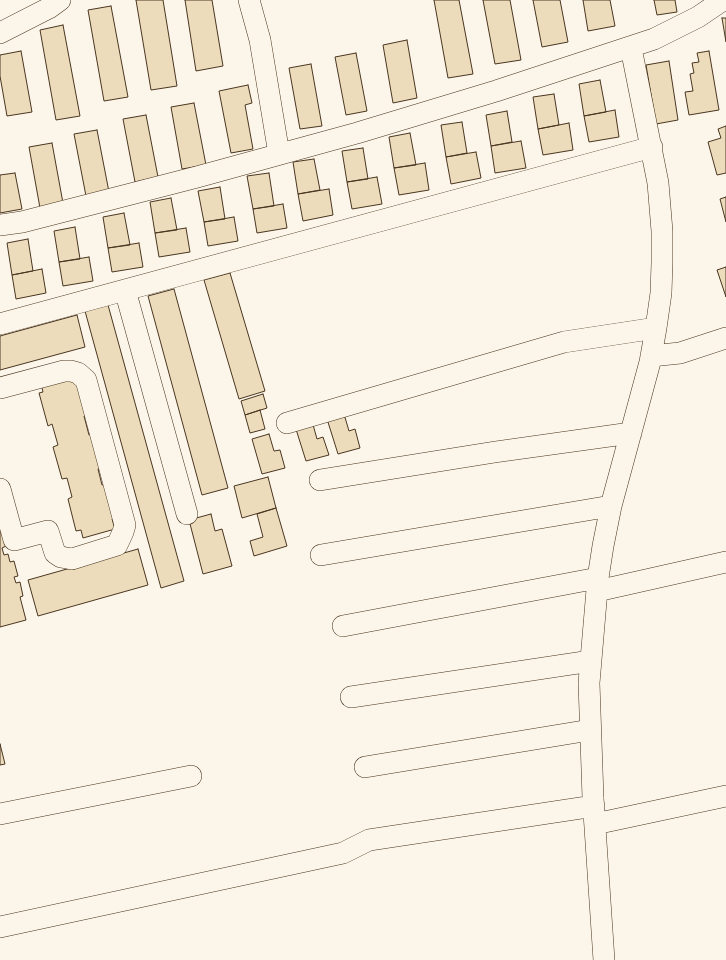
<!DOCTYPE html>
<style>
body{margin:0}
canvas{display:block;background:#fbf6e9}
</style>
<canvas width="726" height="960"></canvas>
<script>
const c = document.querySelector('canvas').getContext('2d');
c.lineJoin = 'round';
function fillPath(path, color) { c.fillStyle = color; c.fill(path, 'evenodd'); }
const shape = rows => new Path2D(rows.map(r => 'M' + r).join(''));
function strokePath(path, color, width, dash) { c.strokeStyle = color; c.lineWidth = width; c.lineCap = dash ? 'butt' : 'round'; c.setLineDash(dash || []); c.stroke(path); }
const building = shape([
 [136,0,163,0,177,86,151,90,136,0],
 [185,0,212,0,223,66,196,71,185,0],
 [434,0,459,0,473,74,448,78,434,0],
 [483,0,510,0,521,60,495,64,483,0],
 [533,0,560,0,568,42,542,47,533,0],
 [583,0,610,0,615,26,588,31,583,0],
 [654,0,675,0,677,12,657,15,654,0],
 [111,6,128,97,104,101,88,10,111,6],
 [722,18,726,18,726,42,722,18],
 [63,25,80,116,56,120,40,30,63,25],
 [407,40,417,98,393,103,383,45,407,40],
 [21,51,32,112,7,116,0,76,0,55,21,51],
 [709,51,719,110,689,115,685,92,693,91,690,74,694,73,692,63,699,62,697,53,709,51],
 [356,53,367,111,346,115,335,57,356,53],
 [669,61,678,120,656,124,646,65,669,61],
 [311,64,322,126,300,129,289,68,311,64],
 [600,80,606,112,584,116,579,84,600,80],
 [248,85,252,103,245,105,253,149,231,153,219,91,248,85],
 [554,94,559,125,538,129,533,97,554,94],
 [194,103,206,165,182,169,171,107,194,103],
 [615,110,619,137,589,142,584,116,615,110],
 [507,111,512,142,491,146,486,115,507,111],
 [146,115,158,177,135,182,123,119,146,115],
 [462,122,467,153,446,157,441,125,462,122],
 [569,123,573,150,543,155,538,129,569,123],
 [726,126,726,173,717,175,708,142,721,138,718,129,726,126],
 [97,130,109,192,86,196,74,134,97,130],
 [410,133,416,165,394,168,389,137,410,133],
 [521,141,526,168,495,173,491,146,521,141],
 [52,143,63,203,40,208,29,147,52,143],
 [363,148,368,179,347,182,342,151,363,148],
 [476,152,481,178,451,184,446,157,476,152],
 [314,159,320,190,298,194,293,162,314,159],
 [425,163,429,190,399,195,394,168,425,163],
 [15,173,22,209,0,213,0,175,15,173],
 [269,173,274,206,253,209,247,176,269,173],
 [377,177,382,204,352,209,347,182,377,177],
 [220,187,225,219,204,222,198,191,220,187],
 [329,189,333,215,303,221,298,194,329,189],
 [726,197,726,222,720,199,726,197],
 [171,198,177,230,155,233,150,202,171,198],
 [283,204,287,228,257,233,253,209,283,204],
 [124,213,130,245,108,248,103,217,124,213],
 [234,217,238,241,208,246,204,222,234,217],
 [75,227,80,259,59,262,54,231,75,227],
 [186,228,190,252,159,257,155,233,186,228],
 [28,239,33,271,12,275,7,243,28,239],
 [139,243,143,267,112,272,108,248,139,243],
 [89,257,93,281,63,286,59,262,89,257],
 [726,267,726,297,717,270,726,267],
 [42,269,46,293,16,299,12,275,42,269],
 [230,273,265,391,239,399,204,280,230,273],
 [174,289,228,488,202,495,148,296,174,289],
 [108,305,184,581,161,588,85,311,108,305],
 [77,315,85,347,0,370,0,336,77,315],
 [72,376,78,381,87,415,84,416,89,435,92,434,102,469,98,469,102,485,106,484,115,518,112,519,115,529,83,538,81,530,76,531,68,499,72,497,67,478,62,479,53,447,58,445,52,424,48,426,39,393,43,392,41,384,72,376],
 [263,394,267,408,245,415,241,401,263,394],
 [260,410,265,429,250,433,245,415,260,410],
 [344,414,349,431,355,429,360,448,338,454,327,419,344,414],
 [312,421,317,439,323,437,329,455,306,461,295,426,312,421],
 [269,434,274,451,280,450,285,468,262,474,252,439,269,434],
 [268,477,276,508,242,518,234,486,268,477],
 [276,508,287,546,254,556,250,541,263,537,257,514,276,508],
 [211,514,215,531,222,529,232,566,203,574,189,520,211,514],
 [0,532,2,532,6,546,2,548,4,555,8,554,10,562,14,561,18,576,14,577,16,583,20,582,23,596,20,597,26,620,0,627,0,532],
 [138,549,148,585,38,616,28,580,138,549],
 [0,744,5,764,0,765,0,744]
]);
const minor = shape([
 [249,0,260,40,279,154],
 [0,33,49,8,60,0],
 [0,225,22,222,197,177,357,133,496,91,654,39,698,17,723,0],
 [125,290,187,514],
 [0,324,652,147],
 [651,356,680,353,726,338],
 [0,388,64,371,71,371,78,373,86,380,125,525,123,532,117,545,72,559,61,557,55,553,48,531,14,540,0,489],
 [287,423,564,342,656,328],
 [320,480,495,452,631,433],
 [321,555,611,506],
 [597,591,726,562],
 [343,626,598,578],
 [351,697,591,661],
 [365,767,590,730],
 [0,814,191,776],
 [595,824,726,796],
 [0,927,343,853,369,840,594,806],
 [604,960,593,798,589,683,598,578,603,546,611,506,650,362,656,328,661,293,662,263,662,231,658,183,631,48]
]);
fillPath(building, '#ecdcbc');
strokePath(building, '#4a3520', 1);
strokePath(minor, '#4a3520', 22);
strokePath(minor, '#fbf6e9', 21);
</script>
